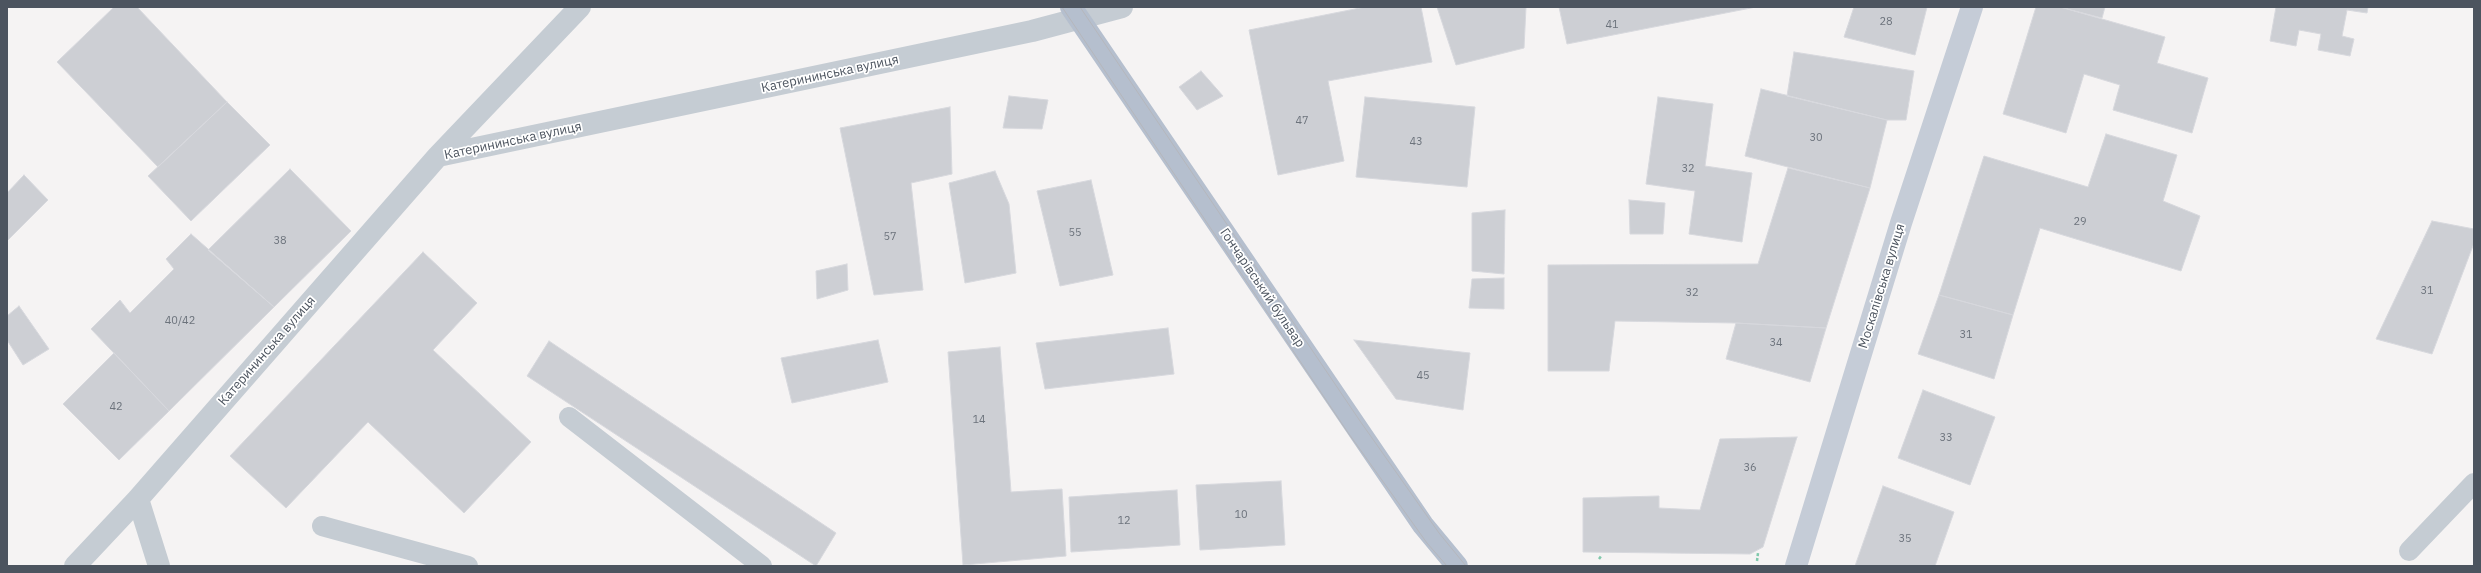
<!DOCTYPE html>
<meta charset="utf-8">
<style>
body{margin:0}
#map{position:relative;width:2481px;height:573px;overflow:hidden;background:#f5f3f3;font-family:"IBM Plex Sans",sans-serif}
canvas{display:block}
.frame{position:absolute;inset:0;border:8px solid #4c545f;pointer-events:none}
</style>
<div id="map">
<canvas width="2481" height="573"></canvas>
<div class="frame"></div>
</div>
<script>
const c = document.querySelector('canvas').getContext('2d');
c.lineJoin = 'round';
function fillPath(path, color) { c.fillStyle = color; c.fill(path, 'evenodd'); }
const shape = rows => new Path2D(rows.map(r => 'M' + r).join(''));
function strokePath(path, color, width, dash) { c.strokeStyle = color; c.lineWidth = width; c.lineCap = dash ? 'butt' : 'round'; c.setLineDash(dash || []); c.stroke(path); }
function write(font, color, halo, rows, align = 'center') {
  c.font = font + ' "IBM Plex Sans",sans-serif'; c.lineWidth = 3.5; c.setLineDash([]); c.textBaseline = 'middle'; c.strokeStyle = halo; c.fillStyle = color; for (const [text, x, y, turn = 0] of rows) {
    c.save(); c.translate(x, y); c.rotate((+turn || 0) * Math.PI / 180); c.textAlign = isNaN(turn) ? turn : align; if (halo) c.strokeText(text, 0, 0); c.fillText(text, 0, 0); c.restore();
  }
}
const building = shape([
 [114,7,137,7,227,102,158,167,57,62,114,7],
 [1365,7,1421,7,1432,62,1328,81,1344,161,1278,175,1249,30,1365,7],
 [1437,7,1526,7,1524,48,1456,65,1437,7],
 [1559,7,1756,7,1567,44,1559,7],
 [1854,7,1927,7,1915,55,1844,37,1854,7],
 [2036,7,2060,7,2165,37,2157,63,2208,78,2192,133,2113,110,2120,85,2084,74,2066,133,2003,114,2036,7],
 [2060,7,2105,7,2102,18,2060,7],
 [2276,7,2368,7,2367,13,2347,10,2342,36,2354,39,2350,56,2318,50,2321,34,2299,30,2296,46,2270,41,2276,7],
 [1794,52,1914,71,1906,120,1887,120,1787,96,1794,52],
 [1201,71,1223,96,1197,110,1179,87,1201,71],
 [1761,89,1887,120,1870,188,1745,156,1761,89],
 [1009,96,1048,100,1042,129,1003,128,1009,96],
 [1365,97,1475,107,1467,187,1356,177,1365,97],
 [1658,97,1713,104,1705,166,1752,173,1742,242,1689,234,1695,191,1646,184,1658,97],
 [227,102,270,145,191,221,148,176,227,102],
 [950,107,952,174,911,183,923,290,874,295,840,128,950,107],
 [2106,134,2177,155,2163,201,2200,216,2181,271,2040,228,2013,315,1939,295,1984,156,2088,187,2106,134],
 [1788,168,1870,188,1826,328,1736,323,1615,321,1609,371,1548,371,1548,265,1758,264,1788,168],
 [290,169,351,231,274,307,208,250,290,169],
 [995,171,1009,204,1016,273,965,283,949,183,995,171],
 [24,175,48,200,7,241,7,193,24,175],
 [1091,180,1113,275,1060,286,1037,191,1091,180],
 [1629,200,1665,203,1663,234,1630,234,1629,200],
 [1505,210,1504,274,1472,271,1472,213,1505,210],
 [2432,221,2474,229,2474,243,2432,354,2376,339,2432,221],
 [191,234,274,307,169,411,91,329,120,300,130,313,174,269,166,259,191,234],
 [423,252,477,303,433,350,531,442,464,513,368,422,286,508,230,456,423,252],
 [847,264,848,290,817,299,816,271,847,264],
 [1504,278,1504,309,1469,308,1472,279,1504,278],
 [1939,295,2013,315,1994,379,1918,354,1939,295],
 [19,306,49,349,23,365,7,340,7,316,19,306],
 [1736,323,1826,328,1810,382,1726,359,1736,323],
 [1168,328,1174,374,1045,389,1036,343,1168,328],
 [878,340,888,382,792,403,781,358,878,340],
 [1354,340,1470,353,1463,410,1396,399,1354,340],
 [549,341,836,533,816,566,527,376,549,341],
 [1000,347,1011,492,1062,489,1066,556,963,565,948,352,1000,347],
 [114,353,169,411,119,460,63,404,114,353],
 [1923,390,1995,417,1970,485,1898,458,1923,390],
 [1797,437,1763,547,1750,554,1583,552,1583,498,1659,496,1659,508,1700,510,1720,439,1797,437],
 [1281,481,1285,545,1200,550,1196,485,1281,481],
 [1883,486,1954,512,1935,566,1855,566,1883,486],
 [1177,490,1180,545,1071,552,1069,497,1177,490]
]);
const path = shape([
 [1599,559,1602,555],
 [1757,561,1758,553]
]);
const service = shape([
 [569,417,762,566],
 [322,526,468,566],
 [2409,551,2474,483]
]);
const minor = shape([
 [438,156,580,7],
 [138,499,159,566],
 [75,566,138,499,438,156,1032,31,1122,7]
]);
const secondary = shape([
 [1796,566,1901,223,1972,7]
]);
const primary = shape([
 [1071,7,1376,456,1423,525,1457,566]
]);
const tram = shape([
 [1062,7,1349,434,1427,543,1447,566],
 [1080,7,1360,421,1439,533,1466,566]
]);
const numberNames = [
 ["28",1886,22],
 ["41",1612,25],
 ["47",1302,121],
 ["30",1816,138],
 ["43",1416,142],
 ["32",1688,169],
 ["29",2080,222],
 ["55",1075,233],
 ["57",890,237],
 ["38",280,241],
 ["31",2427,291],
 ["32",1692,293],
 ["40/42",180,321],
 ["31",1966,335],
 ["34",1776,343],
 ["45",1423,376],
 ["42",116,407],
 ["14",979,420],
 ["33",1946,438],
 ["36",1750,468],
 ["10",1241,515],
 ["12",1124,521],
 ["35",1905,539]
];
const streetNames = [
 ["Катерининська вулиця",830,74,-12],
 ["Катерининська вулиця",513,141,-12],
 ["Москалівська вулиця",1882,286,-73],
 ["Гончарівський бульвар",1262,288,56],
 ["Катерининська вулиця",267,351,-49]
];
fillPath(building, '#cdcfd4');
strokePath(building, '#d7d8dd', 1);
strokePath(path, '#80c9ac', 2.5, [3, 2]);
strokePath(service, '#c5ccd3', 20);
strokePath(minor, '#c5ccd3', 22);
strokePath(secondary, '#c5ccd7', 22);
strokePath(primary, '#b5bfce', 22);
strokePath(tram, '#b5b7bc', 1);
write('11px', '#6c737c', null, numberNames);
write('13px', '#4c545f', '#fff', streetNames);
</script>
